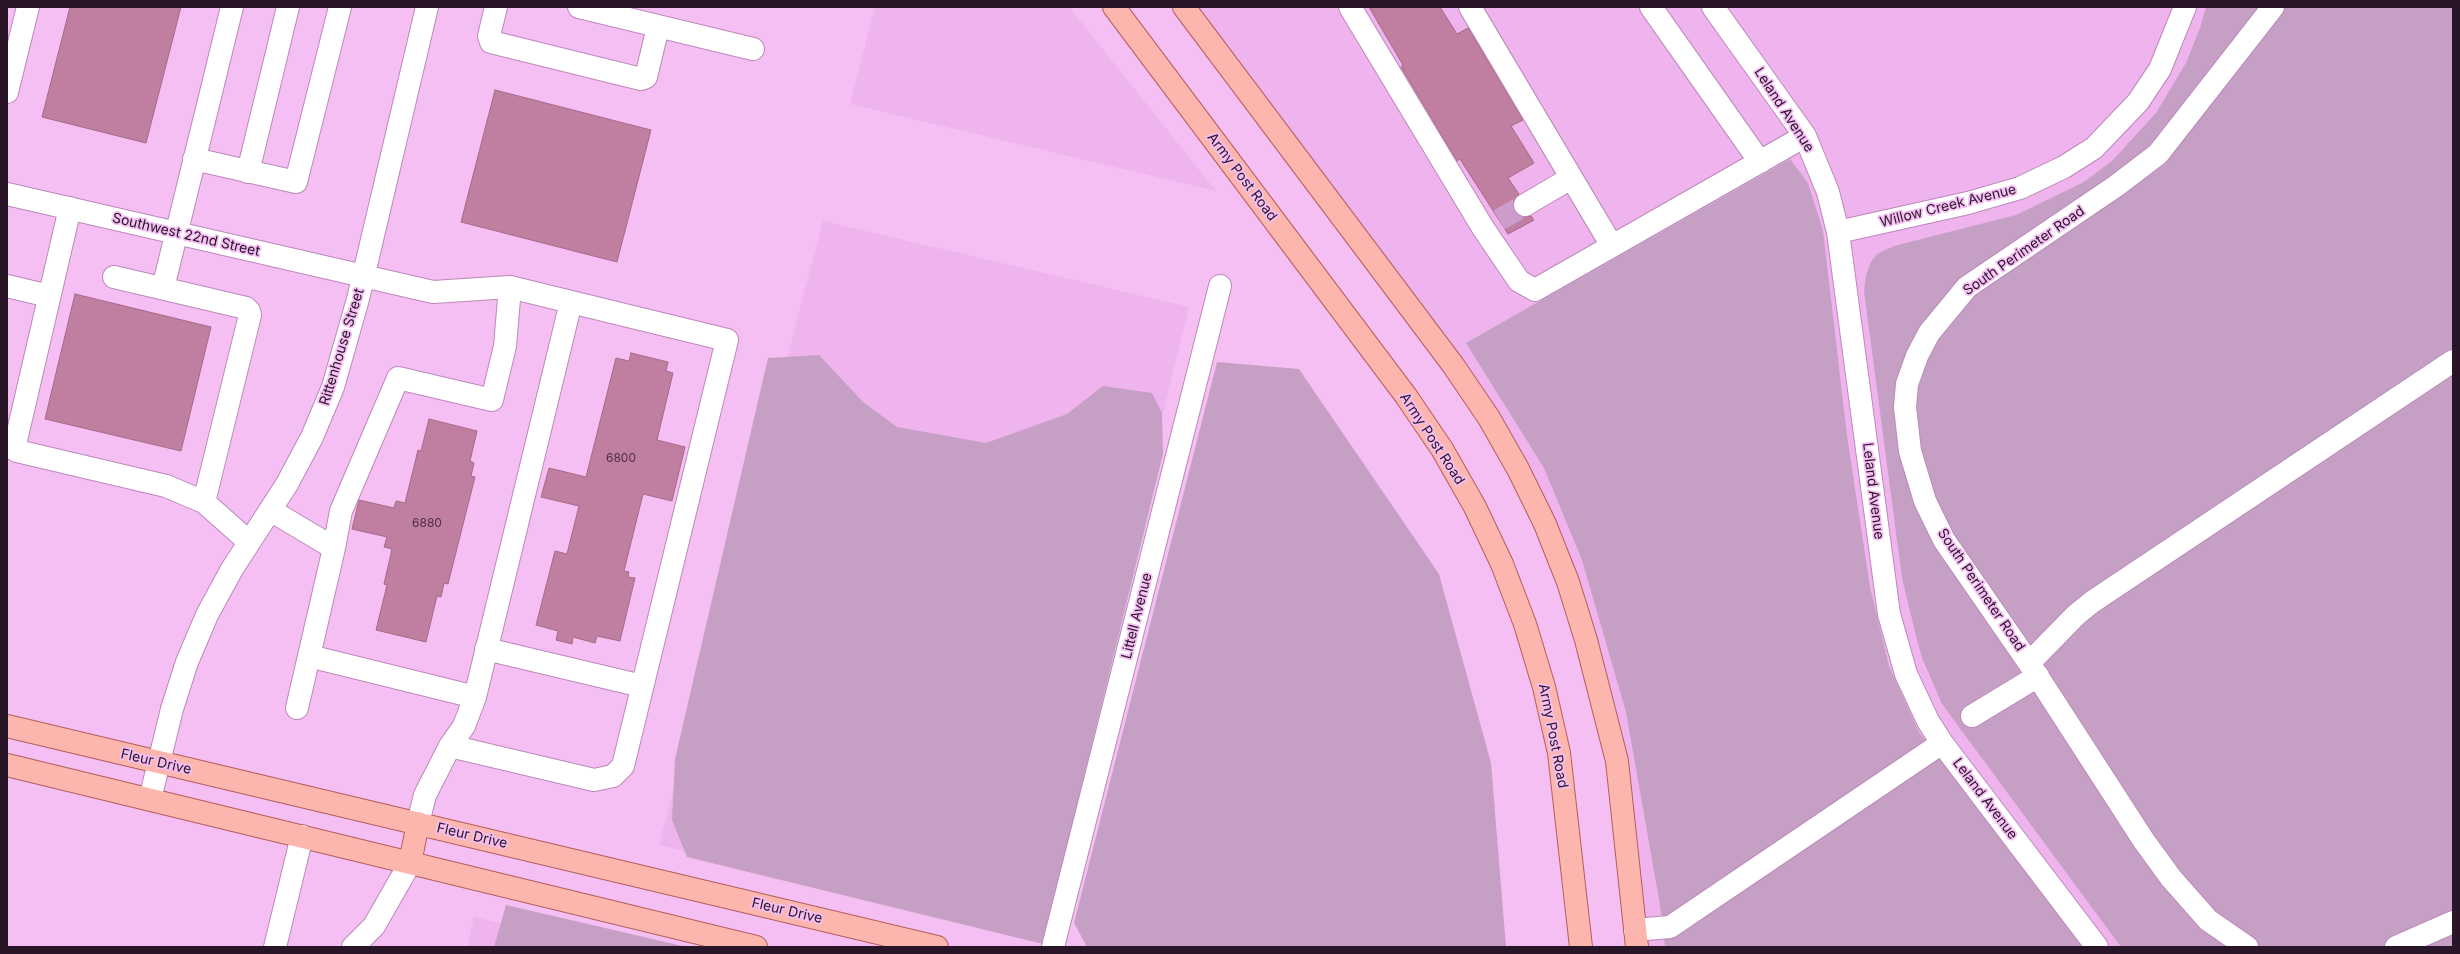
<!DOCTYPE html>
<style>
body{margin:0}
#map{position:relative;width:2460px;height:954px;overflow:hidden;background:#f5bff3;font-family:Inter,sans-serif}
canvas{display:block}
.frame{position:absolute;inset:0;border:8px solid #281528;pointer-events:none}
</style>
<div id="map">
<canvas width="2460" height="954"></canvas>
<div class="frame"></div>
</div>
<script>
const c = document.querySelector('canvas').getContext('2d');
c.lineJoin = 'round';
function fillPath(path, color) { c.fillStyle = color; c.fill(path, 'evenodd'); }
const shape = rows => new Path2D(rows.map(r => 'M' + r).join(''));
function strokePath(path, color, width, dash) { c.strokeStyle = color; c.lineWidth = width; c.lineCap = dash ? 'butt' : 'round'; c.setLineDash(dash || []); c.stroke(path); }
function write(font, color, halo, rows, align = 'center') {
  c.font = font + ' Inter,sans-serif'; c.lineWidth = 3.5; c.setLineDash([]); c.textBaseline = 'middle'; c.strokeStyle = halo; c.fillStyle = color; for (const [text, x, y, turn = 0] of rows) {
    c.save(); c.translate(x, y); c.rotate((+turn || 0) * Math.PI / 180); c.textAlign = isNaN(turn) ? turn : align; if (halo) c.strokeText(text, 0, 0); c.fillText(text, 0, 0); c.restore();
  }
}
const built = shape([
 [875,7,1069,7,1216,191,850,104],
 [1197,7,2453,7,2453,947,1637,947,1600,699,1518,469],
 [823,221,1189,307,1036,932,659,845],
 [474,917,598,947,467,947]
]);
const green = shape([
 [2206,7,2453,7,2453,947,2121,947,1942,704,1922,658,1916,636,1902,578,1864,291,1866,275,1871,262,1877,254,1894,246,2016,215,2084,182,2113,160,2156,113,2186,63,2200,28],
 [1790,159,1808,183,1823,231,1847,436,1870,587,1889,666,1919,732,2084,947,1665,947,1660,905,1626,712,1582,560,1544,468,1466,343],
 [819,355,863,402,897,427,986,443,1067,414,1103,386,1152,393,1162,413,1163,454,1043,944,687,857,672,820,675,759,768,358],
 [1217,362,1299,369,1439,574,1491,763,1506,947,1087,947,1074,923],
 [506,905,687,947,494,947]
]);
const building = shape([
 [70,7,181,7,146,143,42,117,70,7],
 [1369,7,1440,7,1457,34,1468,28,1523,120,1511,126,1534,163,1508,178,1519,194,1513,205,1514,212,1525,217,1531,216,1534,220,1508,234,1460,159,1457,161,1401,67,1403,65,1369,7],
 [495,90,651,130,617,262,461,222,495,90],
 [75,294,211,327,181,451,45,419,75,294],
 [631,353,668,362,666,371,673,373,657,440,685,447,672,501,643,494,624,571,629,572,628,577,635,578,620,641,597,636,595,643,573,637,572,644,556,640,558,631,536,625,555,551,567,554,579,506,541,497,549,468,586,477,616,358,629,361,631,353],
 [429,419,477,431,470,461,474,463,471,476,475,477,448,584,444,583,441,597,437,596,426,642,376,630,387,585,384,584,392,549,384,547,387,537,352,529,359,500,394,508,396,501,405,503,418,450,421,451,429,419]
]);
const minorTunnel = shape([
 [1499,220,1525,205]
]);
const minor = shape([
 [496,7,489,36,491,42,641,79,646,77,658,27],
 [579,7,753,49],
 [1350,7,1483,228,1519,281,1535,290,1805,136],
 [1470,7,1612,246],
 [1651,7,1760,162],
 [1713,7,1805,136,1828,192,1838,232,1889,614,1906,674,1928,721,1942,743,2097,947],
 [7,92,28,7],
 [194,159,296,182,340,7],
 [248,172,288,7],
 [7,194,433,292,510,287,571,302,475,697,464,726,450,746,425,795,418,823],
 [1525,205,1571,178],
 [70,208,14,449,17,451,166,486,204,502,249,542],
 [1838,232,1968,203,2020,188,2064,167,2094,148,2138,102,2160,69,2185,7],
 [114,277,246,308,249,311,250,315,204,502],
 [7,286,49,296],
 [163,288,232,7],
 [270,510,334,548],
 [486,649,642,686],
 [309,656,475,697],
 [2029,663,2076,615,2092,602,2453,361],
 [297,708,334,548,341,511,398,378,492,400,505,346,510,287],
 [1972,716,2038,676],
 [450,746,594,780,613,776,623,766,727,340,571,302],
 [150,799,172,709,187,662,207,615,232,569,287,484,312,437,333,387,358,299,427,7],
 [1635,930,1670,927,1942,743],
 [275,947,302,836],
 [353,947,374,926,410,863],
 [1053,947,1220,286],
 [2247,947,2208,920,2171,878,2144,841,2029,663,1944,540,1925,501,1910,451,1905,407,1907,384,1917,356,1929,333,1967,287,2116,186,2158,154,2273,7],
 [2396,947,2453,922]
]);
const major = shape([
 [1114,7,1406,396,1442,449,1475,507,1502,564,1525,624,1544,687,1559,753,1581,947],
 [1184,7,1453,365,1489,418,1518,469,1545,524,1568,582,1586,640,1617,761,1637,947],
 [7,726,937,947],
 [7,765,756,947],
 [410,863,418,823]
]);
const numberNames = [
 ["6800",621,458],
 ["6880",427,523]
];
const streetNames = [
 ["Leland Avenue",1784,110,57],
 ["Army Post Road",1242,177,53],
 ["Willow Creek Avenue",1948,206,-14],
 ["Southwest 22nd Street",186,235,13],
 ["South Perimeter Road",2024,251,-35],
 ["Rittenhouse Street",342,347,-73],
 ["Army Post Road",1432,439,57],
 ["Leland Avenue",1873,491,83],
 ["South Perimeter Road",1981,590,56],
 ["Littell Avenue",1137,616,-76],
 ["Army Post Road",1553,736,79],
 ["Fleur Drive",156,762,13],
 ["Leland Avenue",1985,799,53],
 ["Fleur Drive",472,836,13],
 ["Fleur Drive",787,911,13]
];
fillPath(built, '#efb3ed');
fillPath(green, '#c5a0c4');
fillPath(building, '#c07fa0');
strokePath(building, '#a76889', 1);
strokePath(minorTunnel, '#cc9dca', 22, [22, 11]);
strokePath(minor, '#bc89bb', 24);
strokePath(major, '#b25e5c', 24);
strokePath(minor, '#fff', 22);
strokePath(major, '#fdb6ae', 22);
write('12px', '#4e3046', null, numberNames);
write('14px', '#281528', '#f5bff3', streetNames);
</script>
